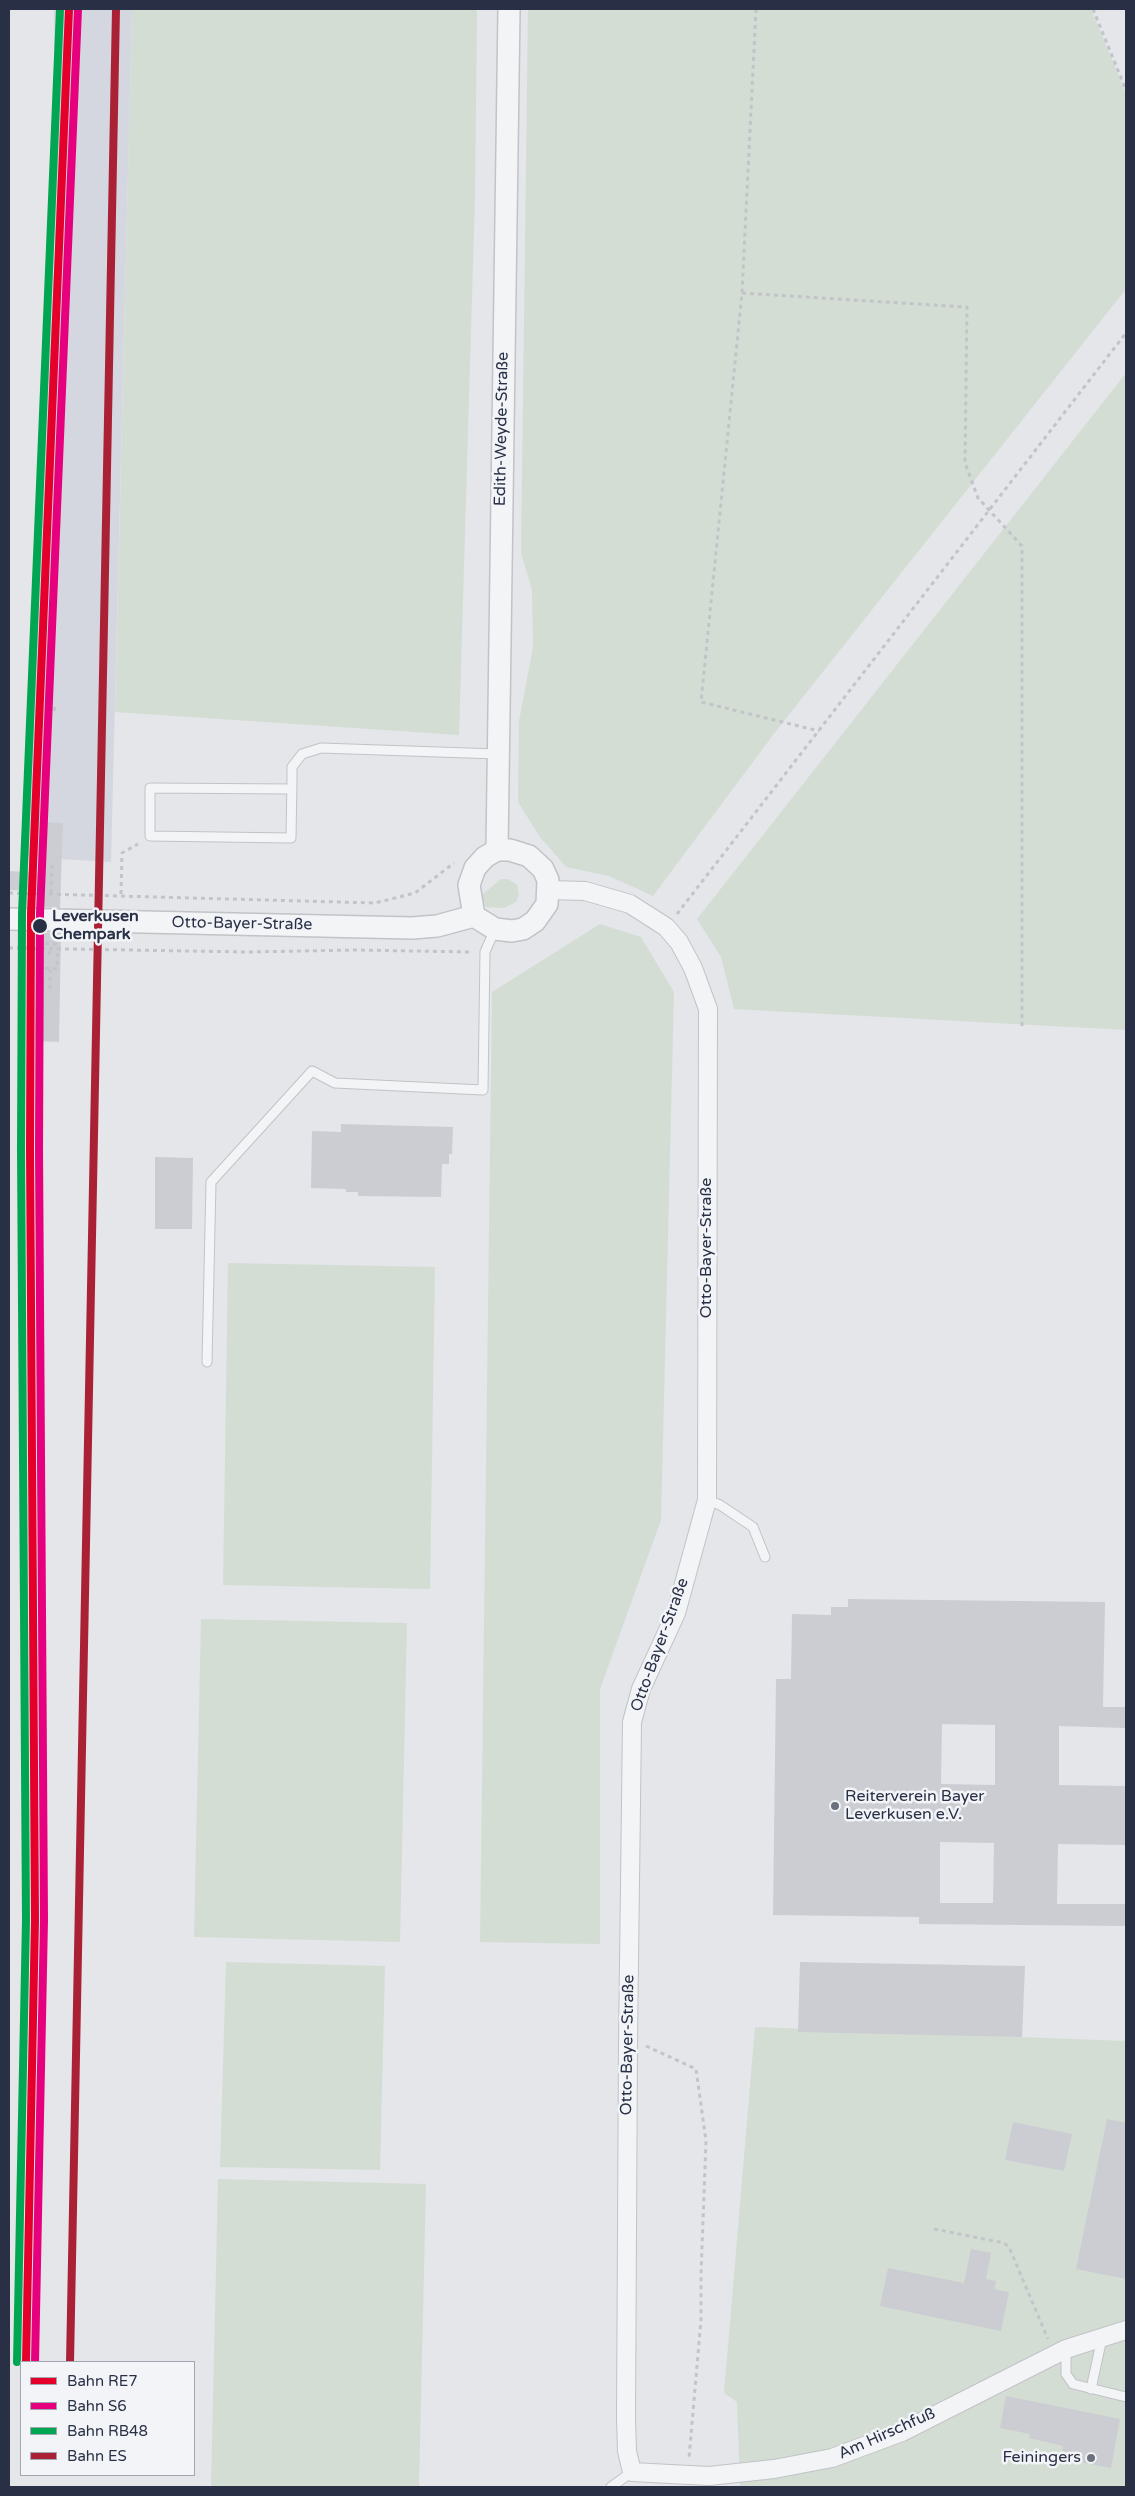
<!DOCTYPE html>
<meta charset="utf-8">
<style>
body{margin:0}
#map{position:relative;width:1135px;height:2496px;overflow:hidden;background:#e4e6e9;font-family:"Varela Round",sans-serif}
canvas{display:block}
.frame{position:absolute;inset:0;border:10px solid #293045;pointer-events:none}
.legend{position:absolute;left:20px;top:2361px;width:175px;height:115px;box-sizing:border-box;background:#f2f4f8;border:1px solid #a2a6b0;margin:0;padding:6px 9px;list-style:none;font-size:15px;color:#293045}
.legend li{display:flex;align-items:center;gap:10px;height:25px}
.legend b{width:25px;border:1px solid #a2a6b0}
</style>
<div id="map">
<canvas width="1135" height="2496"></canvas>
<div class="frame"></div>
<ul class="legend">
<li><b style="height:6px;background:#e4002b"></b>Bahn RE7</li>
<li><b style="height:6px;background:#e6007e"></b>Bahn S6</li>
<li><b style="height:6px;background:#00a651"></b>Bahn RB48</li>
<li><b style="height:6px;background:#aa2135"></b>Bahn ES</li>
</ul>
</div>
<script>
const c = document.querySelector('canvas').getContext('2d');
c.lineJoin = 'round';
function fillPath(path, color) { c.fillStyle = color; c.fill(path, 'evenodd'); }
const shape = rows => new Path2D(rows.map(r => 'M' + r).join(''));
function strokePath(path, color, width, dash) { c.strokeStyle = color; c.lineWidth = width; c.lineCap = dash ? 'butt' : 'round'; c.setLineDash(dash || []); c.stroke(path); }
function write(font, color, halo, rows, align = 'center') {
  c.font = font + ' "Varela Round",sans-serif'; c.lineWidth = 5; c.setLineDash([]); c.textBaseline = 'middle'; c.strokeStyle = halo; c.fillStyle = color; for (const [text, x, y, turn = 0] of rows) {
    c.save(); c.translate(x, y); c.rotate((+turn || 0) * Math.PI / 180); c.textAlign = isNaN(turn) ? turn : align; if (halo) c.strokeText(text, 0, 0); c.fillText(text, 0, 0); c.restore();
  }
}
const built = shape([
 [54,9,132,9,111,862,24,857,30,689,55,257]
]);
const green = shape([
 [132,9,477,9,475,196,459,735,115,712],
 [528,9,1091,9,1126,93,1126,289,776,731,653,896,609,876,566,867,540,837,518,802,519,721,533,647,532,590,521,553],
 [1126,373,1126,1030,734,1009,721,957,697,919],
 [501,879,508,879,517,885,519,895,516,902,504,908,486,907,483,903,483,894],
 [600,924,641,937,674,992,661,1520,600,1689,600,1944,480,1942,492,992],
 [228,1263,435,1267,430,1589,223,1585],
 [201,1619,407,1623,400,1942,194,1937],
 [226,1962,385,1966,380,2170,220,2167],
 [755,2027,1126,2041,1126,2487,740,2487,737,2402,724,2393],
 [218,2179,426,2184,419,2487,211,2487]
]);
const building = shape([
 [39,822,63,823,60,908,37,907,38,891,9,890,9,871,38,873],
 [37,932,61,933,59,1042,35,1041],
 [341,1124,453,1127,452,1154,449,1154,449,1164,442,1164,441,1197,358,1196,358,1192,346,1192,346,1189,311,1188,312,1131,341,1132],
 [155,1157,193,1158,192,1229,155,1229],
 [848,1599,1105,1602,1103,1707,1126,1707,1126,1728,1059,1726,1059,1785,1126,1786,1126,1845,1058,1844,1057,1904,1126,1904,1126,1926,919,1924,919,1917,773,1915,776,1679,791,1679,792,1614,831,1615,831,1607,848,1607],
 [942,1724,995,1725,995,1785,941,1784],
 [940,1842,994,1843,993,1903,940,1903],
 [800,1962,1025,1966,1022,2037,798,2032],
 [1107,2119,1126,2123,1126,2279,1076,2269],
 [1013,2122,1072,2134,1064,2171,1005,2160],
 [971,2249,991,2253,986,2279,996,2281,994,2289,1009,2292,1001,2331,880,2306,888,2268,964,2283],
 [1006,2396,1120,2419,1111,2468,1061,2458,1063,2446,1029,2438,1030,2434,1000,2428]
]);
const path = shape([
 [756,9,742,293,701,702,819,731],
 [1093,9,1126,90],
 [742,293,967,307,965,463,978,498,1022,546,1022,1029],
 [54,711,55,704],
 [9,893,375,903,415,893,454,863],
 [51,893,52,862],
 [121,894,122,853,138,844],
 [677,914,1126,333],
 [37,943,61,944],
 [9,948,248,952,356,950,472,952],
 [41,948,41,968,57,969,58,948],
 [49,955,50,948],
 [50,989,50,969],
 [646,2046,696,2069,706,2141,701,2274,701,2320,689,2458],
 [934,2229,1004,2243,1009,2247,1048,2339]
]);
const service = shape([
 [292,789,150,788,150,836,291,838,292,779,292,767,302,754,321,748,497,754],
 [207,1362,211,1182,312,1071,335,1083,483,1090,485,952,495,929],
 [707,1500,720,1505,753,1527,765,1557],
 [1066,2349,1066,2374,1073,2384,1126,2397],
 [1091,2389,1102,2338],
 [611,2487,632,2472]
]);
const minor = shape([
 [549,890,585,891,630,904,666,927,679,942,693,968,708,1009,707,1500,676,1613,641,1689,632,1722,628,2044,626,2418,627,2451,632,2472,709,2476,774,2469,832,2458,902,2432,1066,2349,1126,2330]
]);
const tertiary = shape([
 [497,850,509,9],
 [497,850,510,850,529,856,543,869,548,880,547,904,535,921,523,929,512,931,495,929,474,916,469,885,475,868,485,857,497,850],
 [9,919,412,928,437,926,474,916]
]);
const rail1 = shape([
 [26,2362,35,1920,30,1149,31,913,69,9]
]);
const rail2 = shape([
 [35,2362,44,1920,39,1149,40,913,78,9]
]);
const rail3 = shape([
 [17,2362,26,1920,21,1149,22,913,60,9]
]);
const rail4 = shape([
 [70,2362,116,9]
]);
const markers = [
 [40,926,8,"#293045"],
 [835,1806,5,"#6a707e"],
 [1091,2458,5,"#6a707e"]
];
const streetNames = [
 ["Edith-Weyde-Straße",502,429,-89],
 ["Otto-Bayer-Straße",242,924,1],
 ["Otto-Bayer-Straße",707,1248,-90],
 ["Otto-Bayer-Straße",660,1645,-70],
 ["Otto-Bayer-Straße",628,2045,-89],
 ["Am Hirschfuß",887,2434,-24]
];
const stopNames = [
 ["Leverkusen",52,917],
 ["Chempark",52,935]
];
const poiNames = [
 ["Reiterverein Bayer",845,1797],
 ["Leverkusen e.V.",845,1815],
 ["Feiningers",1081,2458,"right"]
];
fillPath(built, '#d4d7df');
fillPath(green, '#d4ddd4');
fillPath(building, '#cbcdd2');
strokePath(service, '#c1c3c7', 11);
strokePath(minor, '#c1c3c7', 20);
strokePath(tertiary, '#c1c3c7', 24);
strokePath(path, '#c3c4c9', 3, [4, 4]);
strokePath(service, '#f3f4f6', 9);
strokePath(minor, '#f3f4f6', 18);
strokePath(tertiary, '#f3f4f6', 21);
strokePath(rail1, '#e4002b', 8);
strokePath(rail2, '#e6007e', 8);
strokePath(rail3, '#00a651', 8);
strokePath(rail4, '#aa2135', 8);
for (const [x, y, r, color] of markers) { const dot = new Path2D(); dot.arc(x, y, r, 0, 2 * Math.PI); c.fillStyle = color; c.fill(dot); strokePath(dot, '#f2f4f8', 2); }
write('16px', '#293045', '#f2f4f8', streetNames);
write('bold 16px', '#293045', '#f2f4f8', stopNames, 'left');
write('16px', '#293045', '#f2f4f8', poiNames, 'left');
</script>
